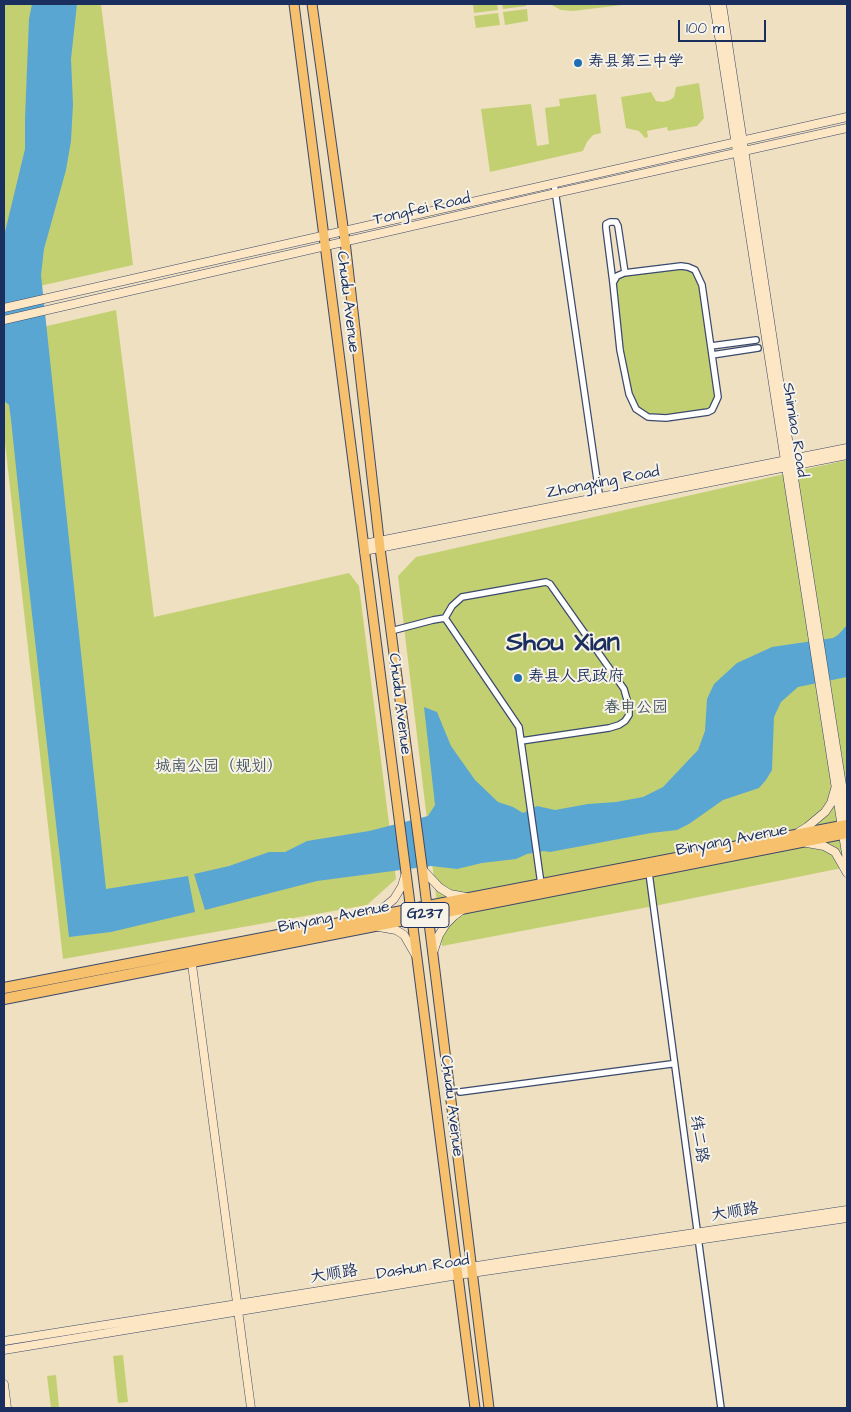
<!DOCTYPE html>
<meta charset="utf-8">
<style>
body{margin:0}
#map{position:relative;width:851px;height:1412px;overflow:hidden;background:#eee0c0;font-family:"Architects Daughter",sans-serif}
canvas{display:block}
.frame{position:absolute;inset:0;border:5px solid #1b2f5e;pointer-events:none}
.scale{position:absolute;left:678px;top:20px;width:88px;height:22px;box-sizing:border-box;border:2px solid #1b2f5e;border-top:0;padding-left:6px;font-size:15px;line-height:18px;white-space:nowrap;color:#1b2f5e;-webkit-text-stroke:4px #f7f3e8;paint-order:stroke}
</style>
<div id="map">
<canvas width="851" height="1412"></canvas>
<div class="frame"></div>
<div class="scale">100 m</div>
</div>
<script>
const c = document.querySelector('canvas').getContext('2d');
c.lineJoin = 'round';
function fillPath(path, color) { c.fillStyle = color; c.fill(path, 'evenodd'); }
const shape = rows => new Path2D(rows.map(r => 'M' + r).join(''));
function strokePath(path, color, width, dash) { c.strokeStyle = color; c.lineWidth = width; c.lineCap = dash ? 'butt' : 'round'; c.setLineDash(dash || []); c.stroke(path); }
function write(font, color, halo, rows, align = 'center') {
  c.font = font + ' "Architects Daughter","LXGW WenKai TC",sans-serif'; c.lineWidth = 4; c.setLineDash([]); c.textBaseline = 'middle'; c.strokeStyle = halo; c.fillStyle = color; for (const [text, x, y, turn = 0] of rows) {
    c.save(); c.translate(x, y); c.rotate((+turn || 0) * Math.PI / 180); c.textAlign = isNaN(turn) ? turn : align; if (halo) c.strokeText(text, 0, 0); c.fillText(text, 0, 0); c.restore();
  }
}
const green = shape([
 [4,4,101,4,133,265,4,294],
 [473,4,497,4,498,10,474,13],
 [502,4,526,4,526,6,503,9],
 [550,4,630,4,573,11,561,10],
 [527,9,528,21,505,25,503,12],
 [498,13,500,25,476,28,474,16],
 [699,83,704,118,697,126,668,131,667,127,647,131,648,137,645,138,639,131,626,128,621,97,651,92,656,101,663,102,670,100,674,97,676,87],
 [596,94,601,133,593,135,587,142,583,151,490,172,481,109,531,104,537,146,549,144,545,108,560,106,559,99],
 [681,267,694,271,701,284,716,397,709,410,666,416,648,415,637,406,631,392,622,351,615,282,619,277,626,275],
 [116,310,154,617,349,573,359,586,396,879,367,905,63,959,4,434,4,336],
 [847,460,847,867,659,905,442,946,398,576,416,557],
 [123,1355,128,1402,118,1403,113,1356],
 [56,1375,59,1408,51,1408,47,1376]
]);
const water = shape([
 [32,4,77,4,71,59,73,104,71,141,66,170,44,249,41,275,106,889,188,876,195,912,111,932,69,937,26,562,11,420,9,405,4,401,4,236,25,149,25,118,29,19],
 [847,625,847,677,798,687,781,702,774,717,772,770,766,780,759,788,723,800,689,824,677,830,651,833,550,852,544,851,527,854,516,859,482,863,457,869,431,866,317,881,205,910,194,874,229,866,269,852,285,852,307,841,369,831,428,816,435,805,424,707,437,712,451,746,475,780,498,802,513,807,523,813,537,806,555,810,588,804,616,802,643,797,663,787,698,750,705,731,707,699,714,684,737,663,772,647,833,638,838,635]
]);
const street = shape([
 [554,183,600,500],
 [681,266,688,267,695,270,702,285,718,397,712,410,708,412,666,418,648,417,636,409,629,394,620,350,613,283,617,276,624,273,681,266],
 [613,283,606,228,606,224,610,222,616,222,618,226,625,273],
 [711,346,756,340],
 [712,355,758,348],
 [445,618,452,606,462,597,546,582,550,584,624,689,629,707,629,715,625,721,619,725,609,728,521,741],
 [391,631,433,620,445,618,519,727,541,884],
 [649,873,721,1408],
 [460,1092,671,1064]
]);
const secondary = shape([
 [714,4,847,860],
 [722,4,791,459,847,817],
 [4,308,847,117],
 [4,320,556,193,847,128],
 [364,544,847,448],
 [364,551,847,455],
 [799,832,807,827,825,812,831,803,835,789],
 [807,843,824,846,835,852,847,873],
 [423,870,440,888,450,894,466,897],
 [375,915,394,899,402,886,405,876],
 [379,927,396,930,404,935,415,954],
 [434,950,439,935,446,924,454,916,462,910],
 [191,957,251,1408],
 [4,1341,502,1262,847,1210],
 [4,1350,458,1275,847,1218],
 [4,1384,7,1408]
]);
const primary = shape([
 [294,4,475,1408],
 [312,4,345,241,380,548,422,866,489,1408]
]);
const highway = shape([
 [4,988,847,825],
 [4,999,847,833]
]);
const markers = [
 [578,63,5,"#1f6fb2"],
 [518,678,5,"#1f6fb2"]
];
const shields = [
 [425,915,48]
];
const shieldNames = [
 ["G237",425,915]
];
const poiNames = [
 ["寿县第三中学",588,63],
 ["寿县人民政府",528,678]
];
const streetNames = [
 ["Tongfei Road",422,210,-13],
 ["Chudu Avenue",347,302,83],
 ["Shimiao Road",794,430,81],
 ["Zhongxing Road",603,483,-11],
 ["Chudu Avenue",399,704,83],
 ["Binyang Avenue",732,841,-11],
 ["Binyang Avenue",334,918,-11],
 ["Chudu Avenue",451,1106,83],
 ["纬二路",698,1139,82],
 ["大顺路",735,1213,-9],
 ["Dashun Road",423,1268,-9],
 ["大顺路",334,1275,-9]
];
const parkNames = [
 ["春申公园",636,709],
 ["城南公园（规划）",219,768]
];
const townNames = [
 ["Shou Xian",563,645]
];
fillPath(green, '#c3d072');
fillPath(water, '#5aa6d3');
strokePath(street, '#3b4a6d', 8);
strokePath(secondary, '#3b4a6d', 9);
strokePath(primary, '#3b4a6d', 11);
strokePath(highway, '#3b4a6d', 12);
strokePath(street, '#fff', 5.5);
strokePath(secondary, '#fce6c4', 8);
strokePath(primary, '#f7c06c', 9);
strokePath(highway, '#f7c06c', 10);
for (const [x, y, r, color] of markers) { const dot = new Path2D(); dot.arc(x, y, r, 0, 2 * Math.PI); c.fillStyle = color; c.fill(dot); strokePath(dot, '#f7f3e8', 2); }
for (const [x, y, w] of shields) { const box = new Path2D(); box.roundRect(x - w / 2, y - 12.5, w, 25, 4); c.fillStyle = '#f7f3e8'; c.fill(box); strokePath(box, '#1b2f5e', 1); }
write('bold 15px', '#1b2f5e', null, shieldNames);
write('16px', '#1b2f5e', '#f7f3e8', poiNames, 'left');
write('16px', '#1b2f5e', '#f7f3e8', streetNames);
write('16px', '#455763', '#f7f3e8', parkNames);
write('bold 26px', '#1b2f5e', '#f7f3e8', townNames);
</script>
